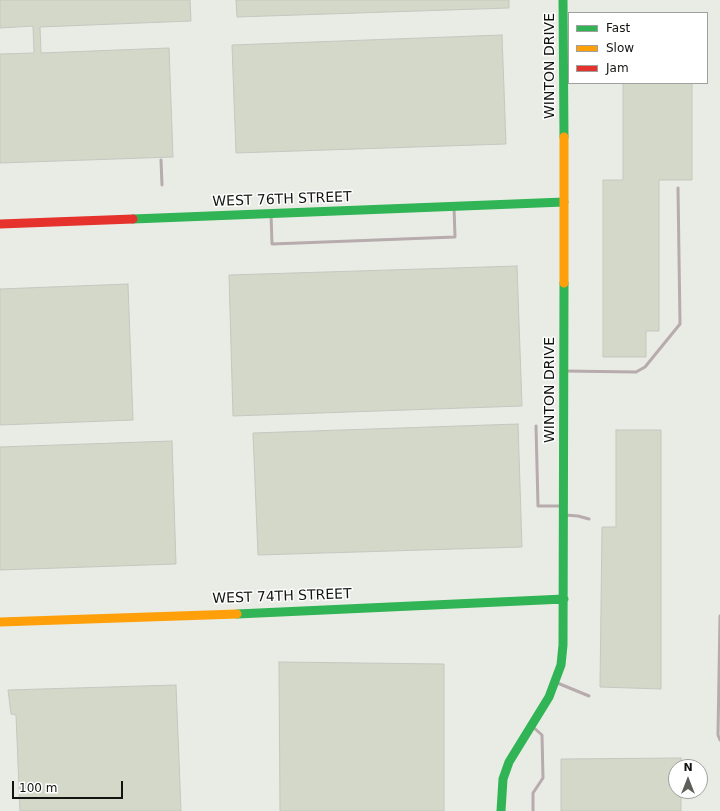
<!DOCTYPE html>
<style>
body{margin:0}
#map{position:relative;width:720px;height:811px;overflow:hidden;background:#e9ece4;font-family:"DejaVu Sans",sans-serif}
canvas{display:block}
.legend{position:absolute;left:568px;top:12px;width:140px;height:72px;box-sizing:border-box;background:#fff;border:1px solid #a0a19f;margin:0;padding:5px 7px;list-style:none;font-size:12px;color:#12140f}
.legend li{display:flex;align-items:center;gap:8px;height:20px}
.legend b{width:20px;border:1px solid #a0a19f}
.north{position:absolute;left:668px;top:759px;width:40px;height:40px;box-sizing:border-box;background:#fff;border:1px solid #a0a19f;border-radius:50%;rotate:0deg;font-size:11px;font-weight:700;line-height:16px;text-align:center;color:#12140f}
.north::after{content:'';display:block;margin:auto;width:14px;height:18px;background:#5d605a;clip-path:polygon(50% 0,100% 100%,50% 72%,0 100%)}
.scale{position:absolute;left:12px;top:781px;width:111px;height:18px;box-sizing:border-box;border:2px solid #12140f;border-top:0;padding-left:5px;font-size:12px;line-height:14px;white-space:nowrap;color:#12140f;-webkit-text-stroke:3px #fff;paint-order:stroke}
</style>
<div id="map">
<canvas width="720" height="811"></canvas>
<ul class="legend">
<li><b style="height:5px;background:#30b455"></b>Fast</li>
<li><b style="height:5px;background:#ff9f0a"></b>Slow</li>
<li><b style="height:5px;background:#e5322d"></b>Jam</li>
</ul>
<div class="north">N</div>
<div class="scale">100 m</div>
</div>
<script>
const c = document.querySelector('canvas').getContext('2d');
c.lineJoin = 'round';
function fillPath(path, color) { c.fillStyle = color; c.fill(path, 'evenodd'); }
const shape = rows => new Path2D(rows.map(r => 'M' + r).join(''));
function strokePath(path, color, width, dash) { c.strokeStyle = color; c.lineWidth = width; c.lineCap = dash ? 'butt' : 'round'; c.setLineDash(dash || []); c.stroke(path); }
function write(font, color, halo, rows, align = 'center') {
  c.font = font + ' "DejaVu Sans",sans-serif'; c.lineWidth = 3; c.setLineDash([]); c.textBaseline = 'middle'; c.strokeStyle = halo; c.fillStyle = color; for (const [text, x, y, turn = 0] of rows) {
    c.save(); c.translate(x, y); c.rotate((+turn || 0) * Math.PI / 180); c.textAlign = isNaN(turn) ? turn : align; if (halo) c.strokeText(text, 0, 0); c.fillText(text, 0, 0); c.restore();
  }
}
const building = shape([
 [0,0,190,0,191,21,40,27,41,53,169,48,173,157,0,163,0,54,34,53,33,26,0,28,0,0],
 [236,0,509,0,509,8,237,17,236,0],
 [502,35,506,144,236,153,232,45,502,35],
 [623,83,692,83,692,180,659,180,659,331,646,331,646,357,603,357,603,180,623,180,623,83],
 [517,266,522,406,233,416,229,275,517,266],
 [128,284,133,420,0,425,0,289,128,284],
 [518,424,522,547,258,555,253,433,518,424],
 [616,430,661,430,661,689,600,687,602,527,616,527,616,430],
 [172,441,176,564,0,570,0,447,172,441],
 [279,662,444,664,444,811,280,811,279,662],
 [176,685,181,811,20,811,16,715,11,714,8,690,176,685],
 [681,758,681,767,676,767,676,791,681,791,681,811,561,811,561,759,681,758]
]);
const lane = shape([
 [161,160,162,185],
 [271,214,272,244,455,237,454,207],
 [564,371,636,372,645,367,680,324,678,188],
 [536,426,538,506,561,506],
 [565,515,578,516,589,519],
 [720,616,718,735,720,740],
 [555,682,589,696],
 [533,727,542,735,543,778,533,793,533,811]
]);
const fast = shape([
 [563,0,564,137],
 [133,219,564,202],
 [237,614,564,599],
 [501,811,503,779,509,762,549,697,561,665,563,645,564,283]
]);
const slow = shape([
 [564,137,564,283],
 [0,622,237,614]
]);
const jam = shape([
 [0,224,133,219]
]);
const streetNames = [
 ["WINTON DRIVE",550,66,-90],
 ["WEST 76TH STREET",282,200,-2],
 ["WINTON DRIVE",550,390,-90],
 ["WEST 74TH STREET",282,597,-2]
];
fillPath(building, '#d3d8c8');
strokePath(building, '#c5c7c1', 1);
strokePath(lane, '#b7abae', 3);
strokePath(fast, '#30b455', 9);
strokePath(slow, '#ff9f0a', 9);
strokePath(jam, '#e5322d', 9);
write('14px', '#12140f', '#fff', streetNames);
</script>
